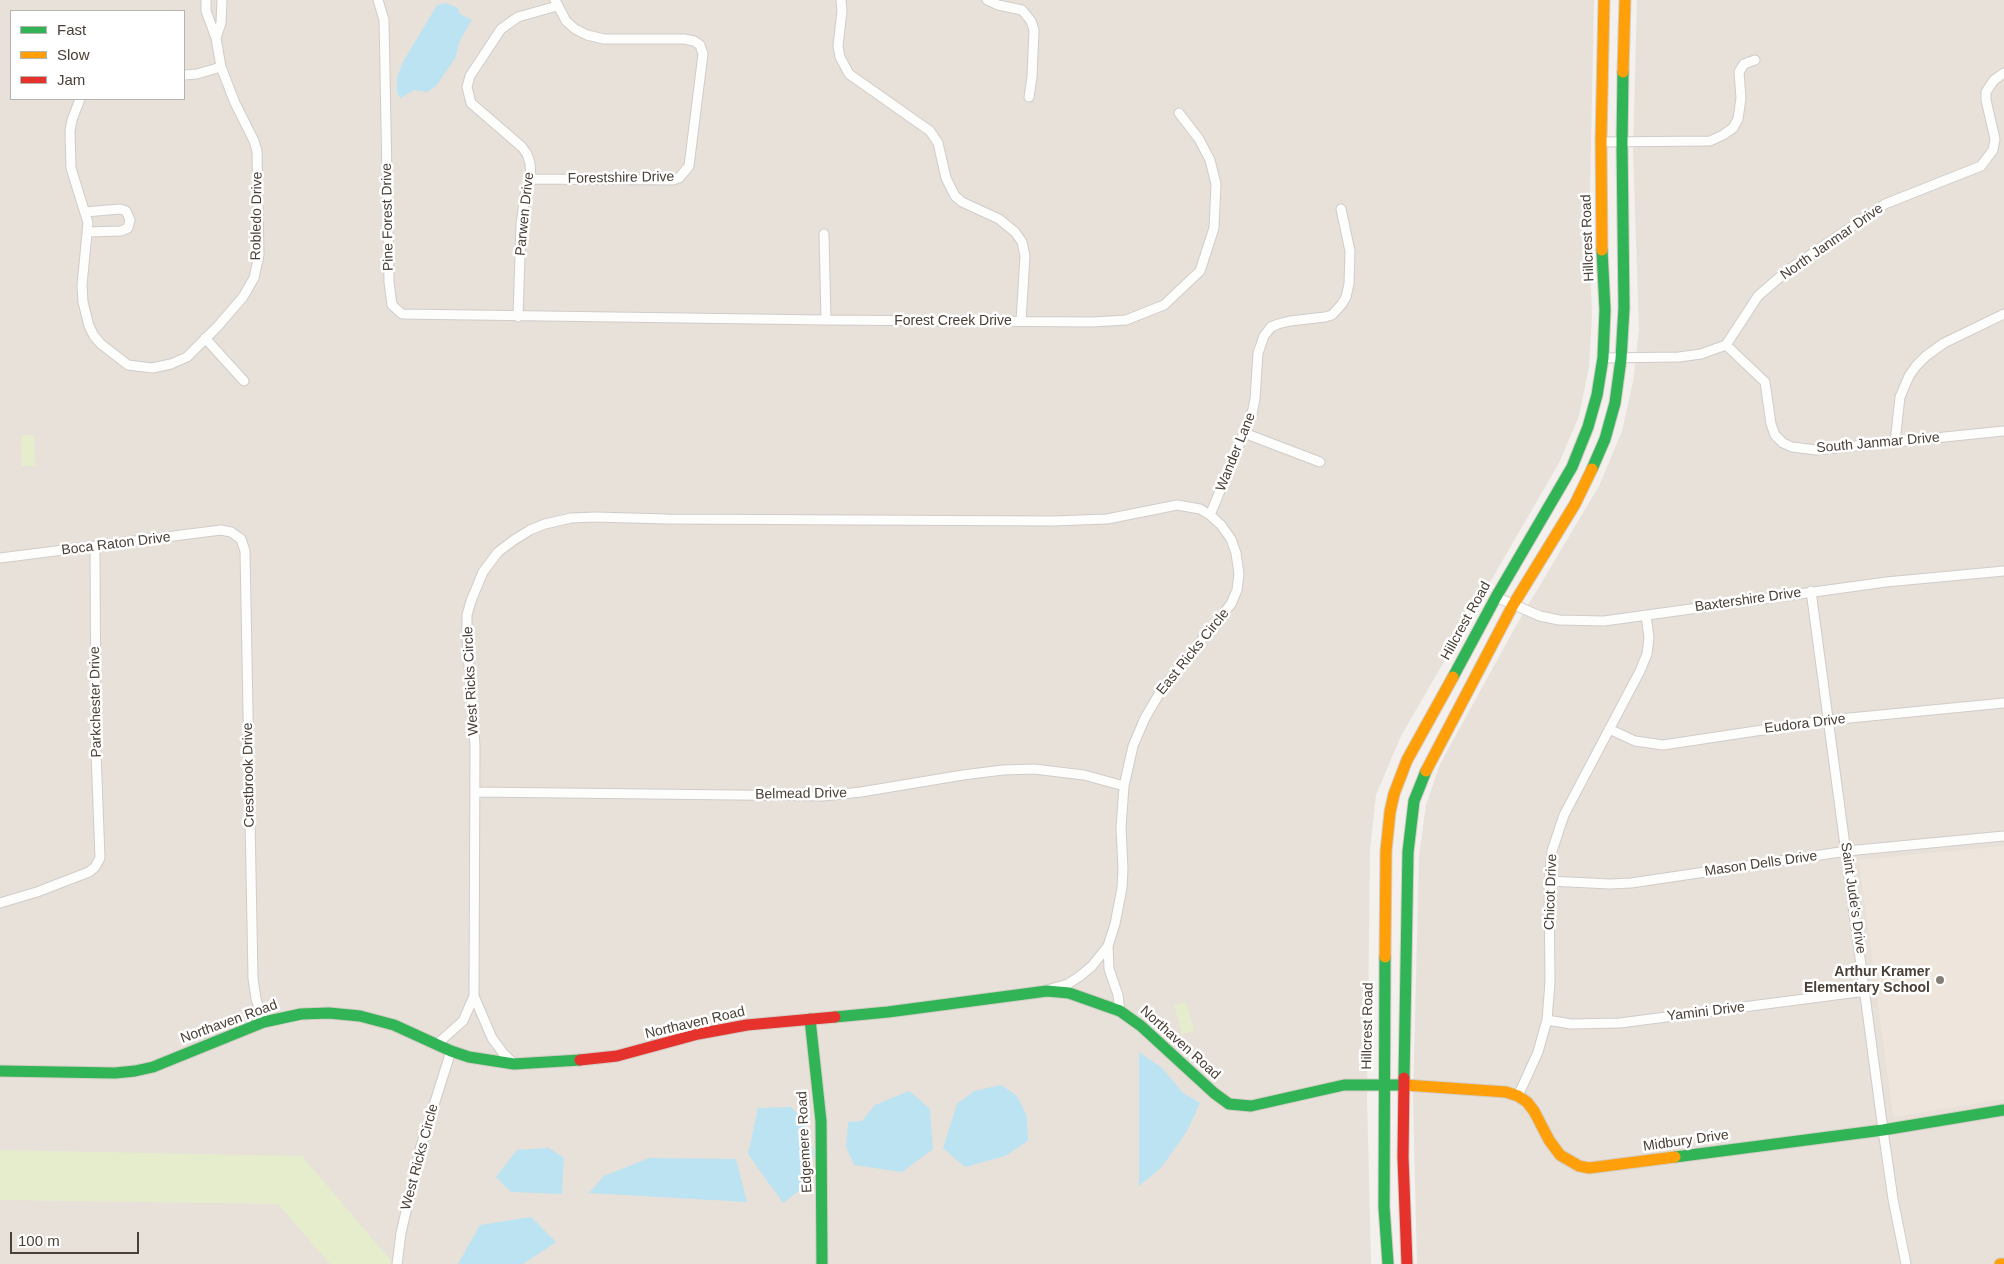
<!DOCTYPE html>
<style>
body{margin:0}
#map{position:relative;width:2004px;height:1264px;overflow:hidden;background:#f3f0ed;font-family:Arial,sans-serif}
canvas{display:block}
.legend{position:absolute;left:10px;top:10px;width:175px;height:90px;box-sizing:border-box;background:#fff;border:1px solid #b7b3af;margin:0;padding:6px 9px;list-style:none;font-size:15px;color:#4a4037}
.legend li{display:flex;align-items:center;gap:10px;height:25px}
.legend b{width:25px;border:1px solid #b7b3af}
.scale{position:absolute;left:10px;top:1232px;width:129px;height:22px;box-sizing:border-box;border:2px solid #4a4037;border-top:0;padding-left:6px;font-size:15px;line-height:18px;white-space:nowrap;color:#4a4037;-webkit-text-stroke:4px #fff;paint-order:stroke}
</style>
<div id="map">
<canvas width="2004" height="1264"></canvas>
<ul class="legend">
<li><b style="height:6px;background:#30b455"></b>Fast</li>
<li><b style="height:6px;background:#ff9f0a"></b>Slow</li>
<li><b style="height:6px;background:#e5322d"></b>Jam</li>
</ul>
<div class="scale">100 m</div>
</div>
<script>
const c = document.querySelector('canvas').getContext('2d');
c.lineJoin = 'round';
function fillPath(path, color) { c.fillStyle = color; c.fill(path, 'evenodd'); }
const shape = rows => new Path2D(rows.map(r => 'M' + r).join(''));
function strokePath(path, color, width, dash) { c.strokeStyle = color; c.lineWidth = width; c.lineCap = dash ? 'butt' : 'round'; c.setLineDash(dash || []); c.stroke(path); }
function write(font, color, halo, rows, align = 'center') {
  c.font = font + ' Arial,sans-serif'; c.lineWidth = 5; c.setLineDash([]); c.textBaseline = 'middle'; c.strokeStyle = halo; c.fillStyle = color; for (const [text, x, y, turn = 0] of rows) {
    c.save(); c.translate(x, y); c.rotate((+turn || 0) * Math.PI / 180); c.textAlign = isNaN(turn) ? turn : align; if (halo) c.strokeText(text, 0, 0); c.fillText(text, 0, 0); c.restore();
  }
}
const residential = shape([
 [0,0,1594,0,1589,239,1592,314,1589,367,1579,416,1559,463,1401,736,1376,795,1370,850,1367,1097,1371,1264,0,1264],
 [11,11,184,11,184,99,11,99],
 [1637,0,2004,0,2004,1264,1417,1264,1413,1099,1419,856,1426,805,1440,764,1518,622,1599,486,1622,431,1633,382,1639,330,1633,151]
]);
const education = shape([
 [2004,846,2004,1099,1893,1117,1859,860]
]);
const green = shape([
 [21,435,34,435,35,466,22,466],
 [1186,1002,1194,1031,1182,1034,1174,1005],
 [0,1150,302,1156,394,1264,330,1264,278,1204,0,1200]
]);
const water = shape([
 [446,3,458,8,460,14,472,20,459,42,456,57,436,86,427,92,414,90,400,98,397,92,397,77,403,62,437,5],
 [1139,1052,1162,1068,1183,1093,1200,1103,1187,1131,1161,1168,1139,1186],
 [1001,1085,1017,1096,1027,1116,1028,1141,1005,1156,965,1167,943,1148,957,1104,974,1091],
 [909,1091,930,1109,933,1149,902,1172,854,1165,846,1147,848,1122,862,1121,875,1105],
 [791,1107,805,1122,814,1152,805,1186,783,1203,748,1154,758,1108],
 [549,1148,564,1158,562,1194,511,1192,496,1177,517,1150],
 [649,1158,736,1159,747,1202,589,1193,604,1176],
 [531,1217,556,1242,523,1264,458,1264,480,1225]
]);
const street = shape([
 [378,0,384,20,389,282,392,305,402,314,826,320,1092,322,1126,320,1164,305,1200,271,1214,228,1216,184,1210,160,1199,139,1179,113],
 [841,0,842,11,838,46,840,57,849,74,930,131,938,143,946,178,955,196,962,202,999,219,1015,232,1022,242,1025,256,1021,321],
 [987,0,998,5,1022,10,1031,21,1034,30,1032,77,1029,97],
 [216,38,221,23,222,0],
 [184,75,197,74,221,67],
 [80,99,72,120,70,131,71,168,88,223,82,285,83,302,89,326,94,336,101,344,128,365,152,368,171,364,187,357,218,326,243,297,254,278,259,255,257,151,254,141,235,103,221,67,216,38,206,11,206,0],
 [1601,142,1710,141,1723,135,1733,128,1738,119,1741,98,1739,72,1744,64,1755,60],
 [531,179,673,180,679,178,689,166,703,54,700,45,694,41,684,39,604,39,587,35,575,29,566,21,555,0],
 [85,212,120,209,126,211,130,220,128,228,121,231,88,232],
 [824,234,826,320],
 [518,317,521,224,525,195,531,179,530,163,527,154,522,147,471,103,467,87,470,76,501,29,518,17,557,6],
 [205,338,244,381],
 [1726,345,1765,382,1771,424,1775,435,1783,443,1792,447,1816,450,2004,431],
 [1603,358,1679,357,1701,354,1726,345,1758,296,1788,270,1885,204,1981,166,1993,150,1995,139,1986,100,1986,92,1994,80,2004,73],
 [1244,433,1320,462],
 [1895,442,1900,397,1909,376,1916,366,1926,356,1944,343,2004,314],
 [1210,515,1252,414,1255,399,1258,353,1264,336,1271,327,1278,324,1290,321,1325,317,1332,315,1342,304,1346,297,1349,284,1350,251,1341,209],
 [0,558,221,530,231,532,241,539,245,551,253,978,256,999,264,1022],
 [1811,591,1883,1130,1893,1199,1906,1264],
 [1496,597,1540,616,1559,620,1604,621,1886,582,2004,571],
 [1609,729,1635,741,1663,745,1829,720,2004,703],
 [475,792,823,796,861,792,963,775,1003,770,1034,769,1084,775,1124,786],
 [1549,881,1610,884,1631,883,1847,851,2004,836],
 [0,903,37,892,89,872,95,867,100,858,96,752,95,547],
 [1108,946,1109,969,1118,995,1120,1011],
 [1547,1020,1571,1024,1620,1023,1866,991],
 [437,1044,463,1021,474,996],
 [514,1064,503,1053,492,1038,474,996,475,746,467,638,467,615,471,601,483,572,498,552,514,540,530,530,545,524,571,518,596,517,666,519,1053,521,1107,519,1177,505,1200,509,1210,515,1221,525,1231,539,1236,553,1239,574,1237,590,1231,604,1162,689,1145,718,1133,746,1124,786,1121,828,1123,869,1122,888,1115,924,1108,946,1092,966,1080,976,1068,984,1047,990],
 [1518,1096,1538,1052,1547,1020,1550,982,1549,881,1552,851,1564,815,1640,671,1647,654,1649,638,1646,615],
 [397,1264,401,1233,421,1146,451,1051]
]);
const fast = shape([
 [1592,469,1605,439,1615,403,1621,359,1624,308,1622,143,1623,72],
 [1453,677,1496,597,1572,467,1588,427,1597,395,1603,358,1605,310,1602,250],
 [1385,957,1384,1207,1388,1264],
 [835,1017,888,1012,1047,991,1069,993,1120,1011,1141,1026,1214,1093,1229,1104,1251,1106,1344,1085,1405,1085],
 [810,1019,821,1121,822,1264],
 [0,1071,115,1073,135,1071,153,1067,264,1022,301,1014,329,1013,360,1016,394,1025,451,1051,469,1057,514,1064,580,1060],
 [1404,1078,1408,852,1414,801,1426,771],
 [1675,1157,1883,1130,2004,1110]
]);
const slow = shape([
 [1623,72,1625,0],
 [1602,250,1601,142,1604,0],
 [1426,771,1513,605,1575,504,1592,469],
 [1385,957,1386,851,1390,812,1394,794,1407,760,1453,677],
 [1405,1085,1506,1092,1518,1096,1527,1102,1534,1111,1549,1140,1560,1155,1579,1166,1589,1168,1675,1157],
 [2000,1264,2004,1264]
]);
const jam = shape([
 [580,1060,617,1056,698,1034,747,1025,835,1017],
 [1404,1078,1403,1157,1407,1264]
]);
const markers = [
 [1940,980,5,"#857e77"]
];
const streetNames = [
 ["Forestshire Drive",621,178,-1],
 ["Parwen Drive",525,214,-84],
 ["Robledo Drive",257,216,-89],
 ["Pine Forest Drive",388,217,-91],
 ["Hillcrest Road",1588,238,-92],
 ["North Janmar Drive",1832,242,-35],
 ["Forest Creek Drive",953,321],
 ["South Janmar Drive",1878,443,-5],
 ["Wander Lane",1236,452,-68],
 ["Boca Raton Drive",116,544,-7],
 ["Baxtershire Drive",1748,600,-8],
 ["Hillcrest Road",1466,621,-61],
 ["East Ricks Circle",1193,652,-51],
 ["West Ricks Circle",471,681,-93],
 ["Parkchester Drive",96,702,-91],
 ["Eudora Drive",1805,724,-7],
 ["Crestbrook Drive",249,775,-91],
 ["Belmead Drive",801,794,-1],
 ["Mason Dells Drive",1761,864,-8],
 ["Chicot Drive",1551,892,-88],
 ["Saint Jude's Drive",1853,898,82],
 ["Yamini Drive",1706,1012,-7],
 ["Northaven Road",229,1022,-20],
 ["Northaven Road",695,1023,-13],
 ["Hillcrest Road",1368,1026,-89],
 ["Northaven Road",1180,1043,42],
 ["Midbury Drive",1686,1141,-8],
 ["Edgemere Road",805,1142,-93],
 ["West Ricks Circle",420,1157,-75]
];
const poiNames = [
 ["Arthur Kramer",1930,972],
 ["Elementary School",1930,988]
];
fillPath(residential, '#e7e1da');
fillPath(education, '#eee6dc');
fillPath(green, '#e5edcd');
fillPath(water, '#bce3f2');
strokePath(street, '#d0ccc9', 11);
strokePath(fast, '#d4cdc5', 13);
strokePath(slow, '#d4cdc5', 13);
strokePath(jam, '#d4cdc5', 13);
strokePath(street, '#fdfdfc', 9);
strokePath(fast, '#30b455', 11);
strokePath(slow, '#ff9f0a', 11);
strokePath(jam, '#e5322d', 11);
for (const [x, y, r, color] of markers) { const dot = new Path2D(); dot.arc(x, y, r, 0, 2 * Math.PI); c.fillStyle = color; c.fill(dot); strokePath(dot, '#fff', 2); }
write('14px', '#4a4037', '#fff', streetNames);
write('bold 14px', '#4a4037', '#fff', poiNames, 'right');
</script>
